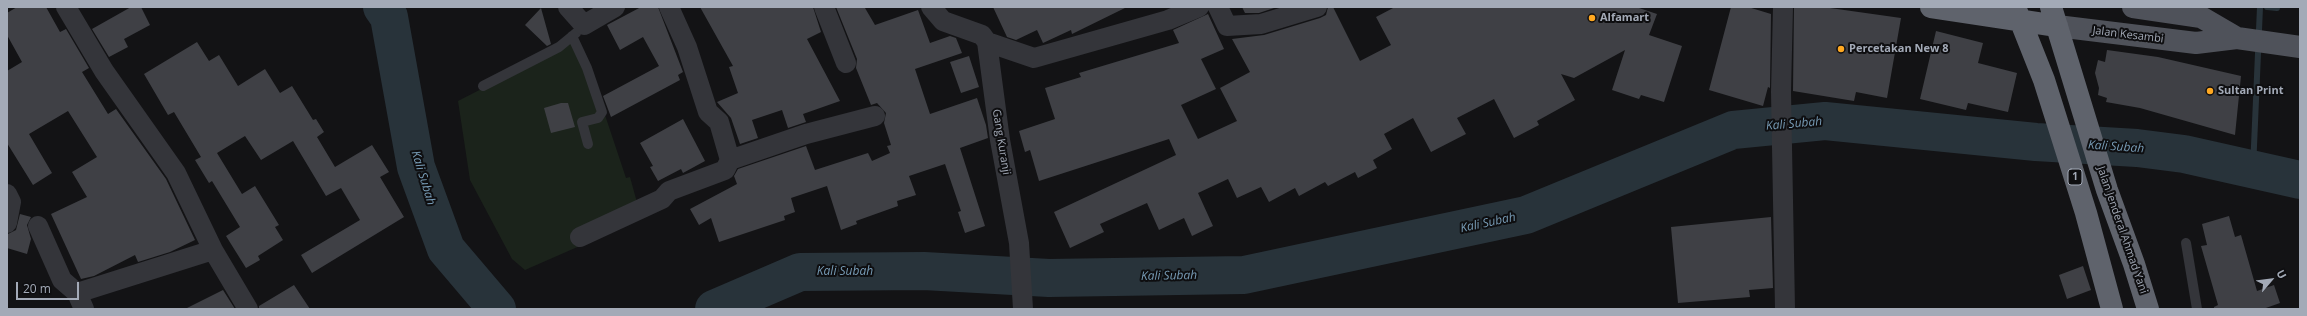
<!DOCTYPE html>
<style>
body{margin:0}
#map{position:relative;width:2307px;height:316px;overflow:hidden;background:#131315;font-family:"Open Sans",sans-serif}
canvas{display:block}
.frame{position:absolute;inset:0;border:8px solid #a3aab7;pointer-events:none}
.north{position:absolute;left:2251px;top:260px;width:40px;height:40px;-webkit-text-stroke:3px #0e0e10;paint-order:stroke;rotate:62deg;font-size:11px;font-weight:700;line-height:16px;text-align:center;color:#a3aab7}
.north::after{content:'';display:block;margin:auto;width:14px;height:18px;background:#a3aab7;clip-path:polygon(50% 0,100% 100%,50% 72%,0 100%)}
.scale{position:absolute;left:16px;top:282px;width:63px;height:18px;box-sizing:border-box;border:2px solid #a3aab7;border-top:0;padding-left:5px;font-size:12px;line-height:14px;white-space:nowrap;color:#a3aab7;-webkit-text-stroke:3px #0e0e10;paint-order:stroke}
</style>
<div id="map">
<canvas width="2307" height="316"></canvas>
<div class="frame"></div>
<div class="north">U</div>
<div class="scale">20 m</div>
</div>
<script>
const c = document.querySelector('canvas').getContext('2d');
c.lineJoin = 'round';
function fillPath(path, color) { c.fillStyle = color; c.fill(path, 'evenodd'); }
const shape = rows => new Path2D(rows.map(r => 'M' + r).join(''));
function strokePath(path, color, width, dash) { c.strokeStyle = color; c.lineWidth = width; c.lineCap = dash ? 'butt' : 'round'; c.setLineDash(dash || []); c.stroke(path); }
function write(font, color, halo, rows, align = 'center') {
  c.font = font + ' "Open Sans",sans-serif'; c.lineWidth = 4; c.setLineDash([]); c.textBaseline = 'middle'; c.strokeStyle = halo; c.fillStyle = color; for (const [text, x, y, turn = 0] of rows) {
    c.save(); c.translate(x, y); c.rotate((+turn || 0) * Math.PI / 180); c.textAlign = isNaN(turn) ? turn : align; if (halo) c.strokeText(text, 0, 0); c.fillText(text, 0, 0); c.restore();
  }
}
const green = shape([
 [576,36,589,67,626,178,630,177,638,206,582,245,525,270,512,259,470,180,458,101,565,46]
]);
const stream = shape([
 [2267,7,2277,8],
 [2253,169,2260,7]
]);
const river = shape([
 [382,7,389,17,416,167,446,249,497,309],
 [714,309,800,272,924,271,1049,278,1244,275,1526,215,1733,130,1825,121,2036,142,2137,148,2184,154,2300,180]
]);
const building = shape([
 [17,7,46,7,60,32,66,29,89,68,82,72,108,114,116,109,166,179,195,240,170,252,138,262,135,255,94,276,81,279,51,214,87,197,72,172,97,157,68,111,29,134,52,173,33,185,7,143,7,71,22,62,7,35,7,13],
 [131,7,141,7,150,25,124,39,128,47,109,57,92,29],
 [641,7,658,7,683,72,678,75,680,80,611,117,603,96,659,66,643,37,620,50,607,25],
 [700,7,813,7,821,32,807,39,840,101,803,114,806,122,788,128,782,110,752,120,758,138,740,144,731,118,717,102,738,93,729,67,733,66],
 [836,7,867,7,865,8,875,25,918,10,930,43,950,36,956,38,962,53,915,69,930,114,977,98,986,125,988,138,960,148,985,226,965,233,958,212,961,211,945,164,909,176,916,195,897,201,898,206,856,221,857,224,841,230,827,186,791,198,795,212,784,216,785,220,719,242,711,218,699,225,690,209,737,184,734,176,738,169,806,146,815,170,868,153,872,161,890,153,887,146,891,145,884,123,886,113,877,103,871,105,856,68,857,59],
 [993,7,1127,7,1072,34,1071,30,1043,43,1037,30,1016,40,1007,37],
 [1242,7,1277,7,1259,13,1245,13],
 [1328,7,1333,7,1360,61,1391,45,1376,17,1395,7,1636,7,1657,14,1649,35,1682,46,1664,102,1641,95,1639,99,1612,90,1625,50,1574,78,1561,74,1575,100,1537,121,1539,125,1514,138,1494,99,1457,118,1466,134,1431,152,1413,118,1384,134,1392,149,1373,160,1377,168,1358,178,1355,172,1328,186,1325,182,1299,196,1295,188,1269,202,1261,187,1237,198,1228,179,1198,193,1213,226,1192,236,1184,218,1159,230,1147,203,1100,224,1104,232,1070,248,1054,212,1176,155,1169,139,1039,181,1030,150,1025,152,1019,131,1055,119,1045,88,1081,77,1079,73,1179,43,1173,30,1208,14,1224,49,1201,59,1216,89,1181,105,1198,139,1237,121,1220,88,1250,72,1232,39,1264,35,1320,18,1326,15],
 [1731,7,1748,7,1771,14,1770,88,1768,87,1763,106,1709,90],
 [1794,7,1823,7,1901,18,1887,98,1856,92,1854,101,1793,91],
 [541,8,551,44,547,46,525,25],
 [1936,31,1983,43,1978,63,2017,73,2008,112,1968,103,1966,110,1920,99],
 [197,42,209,61,219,55,238,86,265,69,280,93,292,86,313,120,316,119,324,132,317,137,335,167,372,145,389,172,380,177,404,217,312,273,301,255,360,220,341,188,326,196,293,141,261,160,245,136,217,153,242,194,255,186,279,225,275,227,283,240,258,256,260,260,246,268,226,236,240,227,212,181,209,183,195,160,201,157,174,112,168,115,144,74],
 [2107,50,2158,57,2241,76,2235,135,2140,108,2106,102,2107,98,2098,95,2099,88,2095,73,2098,60,2105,62],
 [969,56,979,87,961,93,950,62],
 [561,103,568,103,575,127,551,133,544,108],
 [683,119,705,161,683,173,681,169,658,181,650,167,653,166,640,143],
 [20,214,31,217,27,225,31,239,27,254,7,248,8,234,16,230],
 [2229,216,2235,237,2241,235,2257,291,2274,285,2280,303,2263,309,2214,309,2214,307,2218,305,2201,246,2207,245,2202,224],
 [1771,217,1773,288,1749,290,1750,297,1678,303,1671,227],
 [2083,266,2091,290,2067,299,2059,275],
 [294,285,310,309,259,309,259,306],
 [223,290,235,309,185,309]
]);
const lane = shape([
 [572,36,587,68,602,112,598,118,582,122,588,144],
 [483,86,559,47,576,33],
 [2186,243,2197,309]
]);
const street = shape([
 [66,7,104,71,176,173,213,250,248,309],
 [568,7,584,25,615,7],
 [669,7,687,47,708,112,719,122,730,160,806,134,875,116],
 [824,7,846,63],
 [931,7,943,21,982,35,987,42,1000,140,1019,243,1023,309],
 [1218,7,1227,26,1261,24,1317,7],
 [1783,7,1781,92,1785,309],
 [987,42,1034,58,1168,20,1199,7],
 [7,194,11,202,7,223],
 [38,226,62,280,77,293],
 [580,237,662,199,669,191,725,170,730,160],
 [84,309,77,293,213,250]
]);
const primary = shape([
 [2133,7,2201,17,2237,38],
 [2057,26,2196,43,2237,38,2300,47]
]);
const highway = shape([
 [1931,7,2057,26],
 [2015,7,2044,80,2086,213,2112,309],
 [2051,7,2107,190,2134,264,2148,309]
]);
const markers = [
 [1592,18,4,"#ffa821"],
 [1841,49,4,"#ffa821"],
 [2210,91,4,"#ffa821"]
];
const shields = [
 [2075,177,14]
];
const shieldNames = [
 ["1",2075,177]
];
const poiNames = [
 ["Alfamart",1600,18],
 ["Percetakan New 8",1849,49],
 ["Sultan Print",2218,91]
];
const streetNames = [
 ["Jalan Kesambi",2128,35,7],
 ["Gang Kuranji",1001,142,81],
 ["Jalan Jenderal Ahmad Yani",2122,230,71]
];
const waterNames = [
 ["Kali Subah",1794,124,-5],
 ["Kali Subah",2116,147,4],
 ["Kali Subah",423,178,73],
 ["Kali Subah",1488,223,-12],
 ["Kali Subah",845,272],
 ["Kali Subah",1169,276,-1]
];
fillPath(green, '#1b231b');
strokePath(stream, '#28333a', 6);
strokePath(river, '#28333a', 38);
fillPath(building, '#3f4045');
strokePath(lane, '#34353a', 10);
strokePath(street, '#34353a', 20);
strokePath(primary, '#4f525a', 22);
strokePath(highway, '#5f636c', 22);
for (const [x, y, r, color] of markers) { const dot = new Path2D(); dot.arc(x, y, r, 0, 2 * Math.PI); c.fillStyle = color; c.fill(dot); strokePath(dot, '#0e0e10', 1.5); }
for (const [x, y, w] of shields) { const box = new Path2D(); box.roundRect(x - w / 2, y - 8, w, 16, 3); c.fillStyle = '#0e0e10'; c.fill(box); strokePath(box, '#a3aab7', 1); }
write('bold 10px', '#a3aab7', null, shieldNames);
write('bold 11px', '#a3aab7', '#0e0e10', poiNames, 'left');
write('11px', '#a3aab7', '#0e0e10', streetNames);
write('italic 12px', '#779bb5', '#0e0e10', waterNames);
</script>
